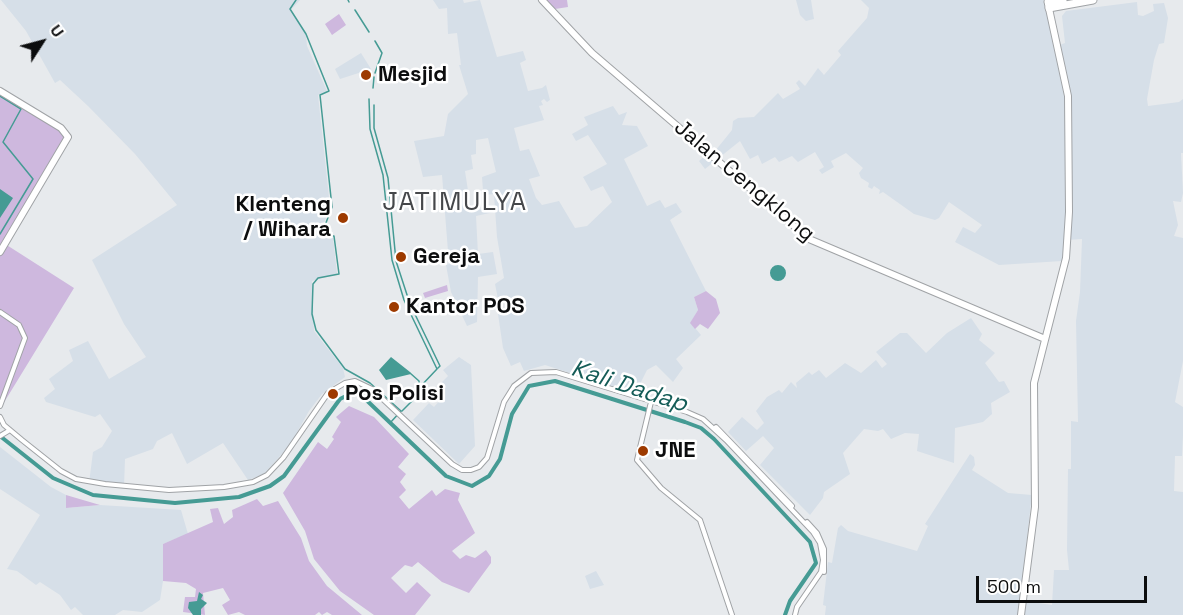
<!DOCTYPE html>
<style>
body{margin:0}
#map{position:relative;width:1183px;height:615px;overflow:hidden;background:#e7eaed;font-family:"Space Grotesk",sans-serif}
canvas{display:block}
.north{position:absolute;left:12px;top:12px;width:60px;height:60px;-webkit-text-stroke:4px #fff;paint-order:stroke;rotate:54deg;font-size:16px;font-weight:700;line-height:24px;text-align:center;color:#0c0d0e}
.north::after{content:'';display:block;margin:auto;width:21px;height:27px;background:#0c0d0e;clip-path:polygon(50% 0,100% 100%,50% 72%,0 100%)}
.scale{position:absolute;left:976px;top:576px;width:171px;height:27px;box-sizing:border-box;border:3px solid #0c0d0e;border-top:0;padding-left:8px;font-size:18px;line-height:21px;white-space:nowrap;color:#0c0d0e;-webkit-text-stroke:4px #fff;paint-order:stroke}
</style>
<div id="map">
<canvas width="1183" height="615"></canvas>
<div class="north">U</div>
<div class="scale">500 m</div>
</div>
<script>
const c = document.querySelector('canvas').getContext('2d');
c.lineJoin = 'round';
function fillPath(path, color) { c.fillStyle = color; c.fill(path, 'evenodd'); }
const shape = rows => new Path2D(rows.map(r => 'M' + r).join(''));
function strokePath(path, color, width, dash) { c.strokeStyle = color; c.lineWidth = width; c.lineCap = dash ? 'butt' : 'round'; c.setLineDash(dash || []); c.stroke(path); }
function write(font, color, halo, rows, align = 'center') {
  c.font = font + ' "Space Grotesk",sans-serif'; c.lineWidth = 5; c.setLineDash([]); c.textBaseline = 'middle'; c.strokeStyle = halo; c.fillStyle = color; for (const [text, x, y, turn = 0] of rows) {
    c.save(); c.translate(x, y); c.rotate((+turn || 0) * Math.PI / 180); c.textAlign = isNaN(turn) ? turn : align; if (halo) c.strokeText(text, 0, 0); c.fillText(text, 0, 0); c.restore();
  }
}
const built = shape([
 [1,0,300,0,290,11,306,34,307,46,327,91,318,95,330,207,323,226,325,237,333,237,337,274,312,281,314,331,343,368,345,377,322,394,309,411,290,445,264,474,248,480,223,443,187,464,172,433,157,441,153,449,125,459,124,487,89,483,93,452,102,447,112,431,100,414,95,417,46,402,44,398,55,389,49,379,73,361,69,350,88,341,109,379,146,357,124,324,92,260,177,205,135,154,88,106,60,80,55,83,26,31],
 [433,0,463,0,464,3,480,0,497,57,523,51,526,60,520,63,528,91,542,88,546,85,550,100,547,102,544,99,541,101,543,105,539,106,544,120,514,128,520,151,529,149,540,176,529,179,536,198,542,205,559,201,575,228,587,226,612,202,603,186,591,191,583,177,607,164,588,135,576,141,572,134,588,125,584,117,613,106,619,115,627,112,622,125,637,126,648,146,624,159,647,206,660,200,665,208,676,203,682,212,670,220,706,291,694,297,698,310,691,323,701,335,676,359,683,368,673,382,656,365,647,370,635,394,545,365,524,371,520,362,511,366,503,348,498,314,514,308,507,295,498,299,495,284,504,278,497,237,494,194,484,195,483,191,482,177,496,172,488,138,476,140,476,154,471,155,473,169,465,171,471,210,494,209,494,212,476,216,478,254,493,252,497,274,478,277,477,322,467,326,451,292,446,265,449,264,442,175,423,177,414,141,444,136,448,114,468,94,459,65,461,65,457,33,448,34,447,8,439,9],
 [796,0,811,0,814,19,806,21,800,15],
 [861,0,1044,0,1057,46,1065,43,1062,16,1066,11,1137,2,1138,15,1143,16,1154,11,1153,4,1164,3,1168,18,1164,43,1159,44,1154,60,1147,99,1148,106,1179,102,1183,99,1183,153,1181,153,1183,193,1181,202,1173,201,1178,225,1174,236,1183,238,1183,361,1175,402,1183,407,1183,435,1182,456,1175,456,1174,491,1183,492,1183,615,1024,615,1025,601,1052,605,1054,570,1069,570,1067,550,1068,469,1071,469,1071,421,1078,422,1076,321,1080,292,1082,239,1067,240,1062,261,999,265,955,242,963,227,975,233,982,225,949,202,939,218,935,220,914,214,883,192,879,194,880,190,874,186,872,189,868,187,869,183,861,178,859,173,863,168,846,153,831,161,834,167,822,174,819,170,824,167,815,152,798,162,792,156,779,162,775,157,762,164,758,155,750,159,740,141,705,169,699,161,707,154,711,156,732,130,733,121,738,118,754,117,778,93,783,99,800,89,796,83,799,80,805,86,818,68,824,75,841,55,838,51,867,18,869,8],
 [361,53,371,69,340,79,335,69],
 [971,318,982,334,979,340,995,353,985,363,999,382,1004,381,1010,392,991,403,992,414,983,422,955,428,954,463,917,451,919,434,905,433,891,439,883,429,878,431,864,429,843,453,850,474,824,492,823,498,810,515,760,465,774,448,763,436,746,451,728,432,742,417,757,430,764,423,756,411,767,397,779,390,782,393,791,382,797,388,796,383,809,372,812,375,819,370,826,378,845,363,861,373,876,360,882,368,887,364,876,352,900,333,907,333,926,353,947,333],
 [459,357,471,365,475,446,459,464,413,420,429,403,434,407,443,397,435,389,448,376,443,370],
 [0,447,51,487,66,495,66,508,100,505,181,510,188,534,163,544,163,581,160,600,142,612,123,610,115,615,83,615,75,607,71,610,60,595,40,582,36,585,17,571,7,569,40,515,0,489],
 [970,454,974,457,975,465,972,470,1008,493,1032,495,1018,615,825,615,826,606,823,605,828,562,832,563,838,528,841,525,848,531,917,551,928,526,925,524],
 [596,571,604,585,590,589,585,576]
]);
const green = shape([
 [544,0,567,0,568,7,555,9,562,18],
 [339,14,346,25,332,35,325,24],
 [0,95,61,131,65,137,2,242,74,288,0,409],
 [447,285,448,291,425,298,423,293],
 [706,291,716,299,720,313,708,329,700,324,695,329,690,323,698,310,694,297],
 [349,406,374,417,409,454,398,467,406,474,400,482,406,490,399,497,409,509,432,490,436,496,445,489,460,493,458,500,475,533,452,551,460,559,466,555,475,558,486,550,491,557,491,563,469,593,442,582,418,562,412,567,405,565,391,578,406,593,417,582,431,595,415,615,374,615,340,591,314,559,305,531,283,493,318,442,327,449,334,439,332,437,341,422,336,417],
 [66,495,100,505,66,508],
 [257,499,263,506,278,501,301,538,309,561,327,586,362,615,332,615,327,612,322,615,319,612,315,615,245,615,239,612,228,615,222,605,230,600,223,588,203,593,205,615,183,612,185,597,195,597,196,589,186,583,163,581,163,544,213,522,210,509,218,508,224,524,233,517,232,510]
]);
const water = shape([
 [0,189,13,198,0,218],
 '770 273a8 8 0 1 1 16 0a8 8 0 1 1-16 0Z',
 [391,357,410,372,411,374,386,380,379,370],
 [199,592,203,595,201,599,207,603,201,609,201,615,193,615,188,608,189,602,197,601]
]);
const stream = shape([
 [296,0,290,9,306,34,329,91,320,95,332,207,324,228,326,236,334,236,339,274,318,278,313,284,312,314,316,330,345,369,370,383,401,411,390,423],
 [348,0,349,2],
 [355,10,369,32],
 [375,73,382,53,375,41],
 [373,88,374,77],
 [0,96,21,109,3,142,33,179,0,234],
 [369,99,370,129,383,175,392,260,404,300,437,369,419,388],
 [374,105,374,128,388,178,396,261,410,304,440,366,438,368],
 [402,411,420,393,419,381,410,373]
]);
const river = shape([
 [0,436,53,478,93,495,175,503,239,497,270,486,284,476,340,399,352,393,360,394,446,476,472,486,489,476,500,459,512,414,529,386,555,381,685,422,701,428,714,439,810,542,816,563,790,601,785,615]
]);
const minor = shape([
 [0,312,19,325,25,338,0,406],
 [651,402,637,460,661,488,700,520,732,615],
 [0,417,4,425,22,440,61,471,76,479,105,484,169,490,224,487,253,482,267,475,283,458,328,393,345,383,355,381,372,389,452,464,462,470,471,470,479,467,487,458,504,402,514,386,531,373,556,372,687,412,703,419,726,440,813,532,820,543,823,560,821,572,797,607,795,615],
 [716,427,792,506],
 [0,436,10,430],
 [807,522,817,533,824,549,824,572]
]);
const major = shape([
 [542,0,592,53,809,239,1045,339],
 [0,91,61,128,68,137,0,252],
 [1021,615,1035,507,1034,383,1066,258,1069,212,1068,96,1048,4]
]);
const highway = shape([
 [1048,2,1063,0],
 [1049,8,1093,0]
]);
const markers = [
 [366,75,6,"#9d3a00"],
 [343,218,6,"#9d3a00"],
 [401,257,6,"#9d3a00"],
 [394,307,6,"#9d3a00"],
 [333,394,6,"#9d3a00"],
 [643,451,6,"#9d3a00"]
];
const poiNames = [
 ["Mesjid",378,75],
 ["Klenteng",331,205,"right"],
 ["/ Wihara",331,230,"right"],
 ["Gereja",413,257],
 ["Kantor POS",406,307],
 ["Pos Polisi",345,394],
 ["JNE",655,451]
];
const streetNames = [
 ["Jalan Cengklong",744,181,40]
];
const waterNames = [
 ["Kali Dadap",629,387,18]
];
const quarterNames = [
 ["JATIMULYA",455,203]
];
fillPath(built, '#d6dfe8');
fillPath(green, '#ceb8de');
fillPath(water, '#459b94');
strokePath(stream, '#459b94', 1.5);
strokePath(river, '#459b94', 4);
strokePath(minor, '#a0a3a6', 6);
strokePath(major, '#a0a3a6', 8);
strokePath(highway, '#a0a3a6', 9);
strokePath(minor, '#fff', 4);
strokePath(major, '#fff', 6);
strokePath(highway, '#fff', 7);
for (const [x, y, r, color] of markers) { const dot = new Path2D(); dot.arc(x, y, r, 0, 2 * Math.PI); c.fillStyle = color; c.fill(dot); strokePath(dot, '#fff', 2); }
write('bold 22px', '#0c0d0e', '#fff', poiNames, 'left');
write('22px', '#0c0d0e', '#fff', streetNames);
write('italic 24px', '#145c57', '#fff', waterNames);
c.letterSpacing = '1.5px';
write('26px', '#45474a', '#fff', quarterNames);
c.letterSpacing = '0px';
</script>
